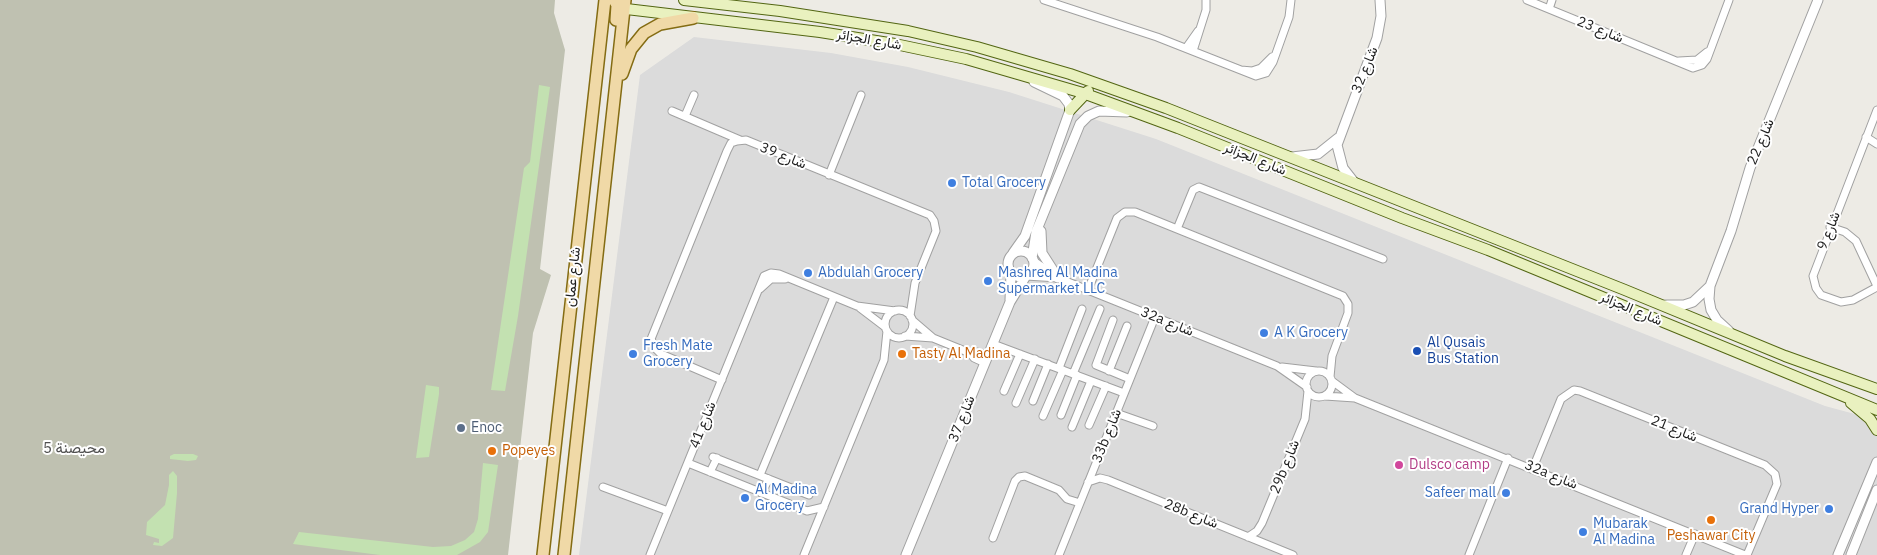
<!DOCTYPE html>
<meta charset="utf-8">
<style>
body{margin:0}
canvas{display:block;background:#edebe5}
</style>
<canvas width="1877" height="555"></canvas>
<script>
const c = document.querySelector('canvas').getContext('2d');
c.lineJoin = 'round';
function fillPath(path, color) { c.fillStyle = color; c.fill(path, 'evenodd'); }
const shape = rows => new Path2D(rows.map(r => 'M' + r).join(''));
function strokePath(path, color, width, dash) { c.strokeStyle = color; c.lineWidth = width; c.lineCap = dash ? 'butt' : 'round'; c.setLineDash(dash || []); c.stroke(path); }
function write(font, color, halo, rows, align = 'center') {
  c.font = font + ' "IBM Plex Sans",Vazirmatn,sans-serif'; c.lineWidth = 4; c.setLineDash([]); c.textBaseline = 'middle'; c.strokeStyle = halo; c.fillStyle = color; for (const [text, x, y, turn = 0] of rows) {
    c.save(); c.translate(x, y); c.rotate((+turn || 0) * Math.PI / 180); c.textAlign = isNaN(turn) ? turn : align; if (halo) c.strokeText(text, 0, 0); c.fillText(text, 0, 0); c.restore();
  }
}
const residential = shape([
 [694,37,831,53,908,67,1009,92,1156,139,1825,406,1877,420,1877,555,579,555,640,75]
]);
const construction = shape([
 [0,0,555,0,554,13,565,50,540,269,551,275,533,333,508,555,0,555]
]);
const grass = shape([
 [539,85,550,87,518,316,505,391,491,390,524,168,530,162],
 [426,385,439,387,439,394,429,457,416,458],
 [174,454,193,454,198,456,196,460,188,461,170,459,170,456],
 [483,463,498,465,488,532,480,542,457,555,380,555,293,544,299,532,433,547,451,546,465,540,474,532,478,519],
 [173,471,177,476,177,493,173,538,162,546,153,545,154,542,159,543,159,539,146,535,147,522,165,505,169,485,169,475]
]);
const minor = shape([
 [1044,0,1157,37,1256,76,1266,73,1273,62,1289,17,1291,0],
 [1527,0,1693,68,1702,65,1707,59,1729,0],
 [1549,9,1552,0],
 [1186,48,1198,31],
 [1193,51,1206,10,1206,0],
 [1679,61,1697,60,1707,52],
 [1241,70,1252,71,1261,68,1272,57],
 [1877,110,1813,276,1816,288,1821,295,1841,302,1853,300,1877,287],
 [672,111,740,140],
 [685,116,694,95],
 [1866,137,1877,144],
 [829,175,861,95],
 [1830,227,1845,232,1856,241,1877,286],
 [1177,229,1193,190,1199,187,1383,259],
 [1034,261,1058,278,1277,366,1307,387],
 [1026,276,1058,278],
 [760,289,771,279,785,279],
 [1088,290,1117,218,1125,212,1135,212,1343,296,1348,304,1348,313,1332,356,1330,377],
 [860,308,885,327],
 '885 324a14 14 0 1 1 28 0a14 14 0 1 1-28 0Z',
 [912,320,933,338,970,353,974,358,985,363],
 [1113,320,1096,365,1130,379],
 [905,336,933,338],
 [993,344,1124,393],
 [970,353,977,352,988,355],
 [1282,367,1316,371],
 [1059,368,1082,309],
 [1109,371,1127,326],
 '1306 384a13 13 0 1 1 26 0a13 13 0 1 1-26 0Z',
 [1073,374,1100,309],
 [722,380,661,354,655,348,651,339,727,151,731,143,737,141,746,140,930,215,934,221,936,231,915,283,910,316],
 [1332,381,1355,398],
 [1004,391,1020,354],
 [1325,396,1355,398,1745,555],
 [1033,401,1048,364],
 [1016,403,1035,359],
 [1116,413,1153,426],
 [1061,415,1077,375],
 [1043,416,1063,370],
 [1089,425,1106,386],
 [1072,427,1091,381],
 [713,457,809,495],
 [688,463,807,511,824,507],
 [1533,468,1561,399,1574,390,1580,391,1765,465,1775,474,1777,484,1747,555],
 [710,472,717,458],
 [760,475,834,297],
 [1088,482,1100,478,1108,480,1293,555],
 [603,487,668,511],
 [761,493,769,479],
 [1248,537,1257,531,1262,523,1305,419,1308,391],
 [993,538,1015,481,1019,477,1025,476,1059,490,1067,499,1080,503],
 [650,555,764,276,771,273,779,274,857,306,895,311],
 [804,555,884,360,887,331],
 [1059,555,1155,317],
 [1469,555,1508,458],
 [1686,555,1695,534]
]);
const tertiary = shape([
 [1292,157,1318,154,1338,138],
 [1354,182,1343,168,1337,145,1377,38,1381,16,1380,0],
 [1041,231,1042,253,1058,278],
 '1008 264a13 13 0 1 1 26 0a13 13 0 1 1-26 0Z',
 [1013,253,1025,236,1070,110,1069,104,1063,96,1034,82],
 [1032,258,1036,232,1080,124,1088,116,1099,111,1127,112],
 [1010,300,1011,273],
 [1665,305,1684,305,1693,302,1710,286],
 [1729,331,1717,320,1711,310,1709,299,1710,286,1731,231,1750,168,1818,0],
 [906,555,1010,302,1026,276],
 [1838,555,1877,462],
 [1851,555,1877,490]
]);
const secondary = shape([
 [684,0,780,11,908,31,977,47,1070,74,1166,108,1625,290,1785,356,1877,389],
 [618,8,820,32,895,44,966,59,1083,93,1178,128,1402,218,1488,250,1877,410],
 [1070,110,1088,91],
 [1851,403,1870,419,1877,430]
]);
const primary = shape([
 [614,0,617,5,616,20],
 [622,74,631,49,644,33,660,24,693,18],
 [543,555,605,0],
 [564,555,625,0]
]);
const markers = [
 [952,183,5,"#3f7fe0"],
 [808,273,5,"#3f7fe0"],
 [988,281,5,"#3f7fe0"],
 [1264,333,5,"#3f7fe0"],
 [1417,351,5,"#1a4fb4"],
 [633,354,5,"#3f7fe0"],
 [902,354,5,"#e8710a"],
 [461,428,5,"#5c6f8a"],
 [492,451,5,"#e8710a"],
 [1399,465,5,"#d1479c"],
 [1506,493,5,"#3f7fe0"],
 [745,498,5,"#3f7fe0"],
 [1829,509,5,"#3f7fe0"],
 [1711,520,5,"#e8710a"],
 [1583,532,5,"#3f7fe0"]
];
const streetNames = [
 ["شارع 23",1600,30,22],
 ["شارع الجزائر",869,40,10],
 ["شارع 32",1365,70,-68],
 ["شارع 22",1761,142,-67],
 ["شارع 39",783,156,22],
 ["شارع الجزائر",1255,159,22],
 ["شارع 9",1829,231,-68],
 ["شارع عمان",573,277,-84],
 ["شارع الجزائر",1631,309,23],
 ["32a شارع",1167,322,22],
 ["شارع 37",962,419,-68],
 ["شارع 41",703,425,-68],
 ["شارع 21",1674,429,22],
 ["33b شارع",1107,436,-68],
 ["29b شارع",1285,467,-68],
 ["32a شارع",1551,475,22],
 ["28b شارع",1191,514,22]
];
const shopNames = [
 ["Total Grocery",962,183],
 ["Abdulah Grocery",818,273],
 ["Mashreq Al Madina",998,273],
 ["Supermarket LLC",998,289],
 ["A K Grocery",1274,333],
 ["Fresh Mate",643,346],
 ["Grocery",643,362],
 ["Al Madina",755,490],
 ["Grocery",755,506],
 ["Safeer mall",1496,493,"right"],
 ["Grand Hyper",1819,509,"right"],
 ["Mubarak",1593,524],
 ["Al Madina",1593,540]
];
const transitNames = [
 ["Al Qusais",1427,343],
 ["Bus Station",1427,359]
];
const foodNames = [
 ["Tasty Al Madina",912,354],
 ["Popeyes",502,451],
 ["Peshawar City",1711,536,"center"]
];
const serviceNames = [
 ["Enoc",471,428]
];
const hotelNames = [
 ["Dulsco camp",1409,465]
];
const neighbourhoodNames = [
 ["محيصنة 5",74,449]
];
fillPath(residential, '#dbdbdb');
fillPath(construction, '#bfc1b1');
fillPath(grass, '#c3e1b1');
strokePath(minor, '#a1a1a1', 9);
strokePath(tertiary, '#a1a1a1', 11);
strokePath(secondary, '#536613', 12);
strokePath(primary, '#846c13', 14);
strokePath(minor, '#fff', 7);
strokePath(tertiary, '#fff', 9);
strokePath(secondary, '#e9f1bf', 10);
strokePath(primary, '#f0d9a7', 11);
for (const [x, y, r, color] of markers) { const dot = new Path2D(); dot.arc(x, y, r, 0, 2 * Math.PI); c.fillStyle = color; c.fill(dot); strokePath(dot, '#fff', 2); }
write('14px', '#1d1d1d', '#fff', streetNames);
write('14px', '#366cbe', '#fff', shopNames, 'left');
write('14px', '#164399', '#fff', transitNames, 'left');
write('14px', '#c56008', '#fff', foodNames, 'left');
write('14px', '#4e5e75', '#fff', serviceNames, 'left');
write('14px', '#b23c85', '#fff', hotelNames, 'left');
write('15px', '#505050', '#fff', neighbourhoodNames);
</script>
